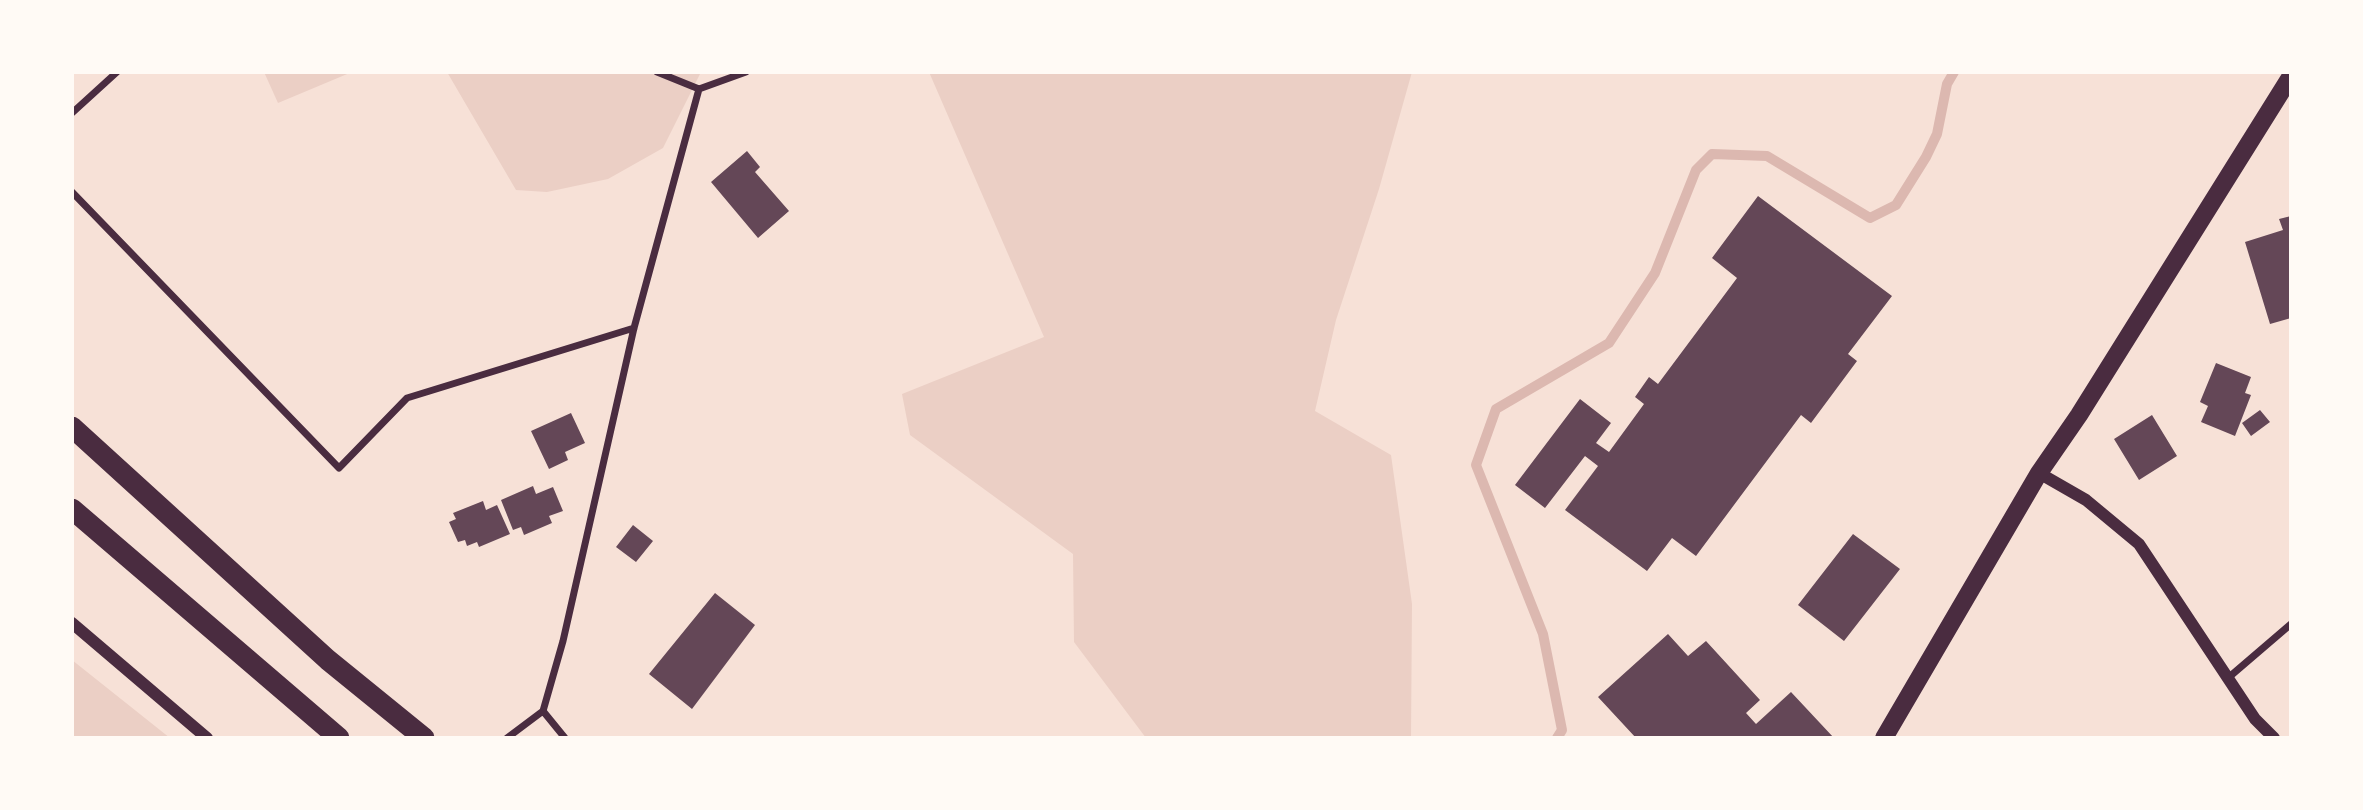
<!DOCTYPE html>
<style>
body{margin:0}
#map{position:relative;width:2363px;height:810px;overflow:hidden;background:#f7e1d7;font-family:Cabin,sans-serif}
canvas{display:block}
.frame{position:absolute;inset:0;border:74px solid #fffaf5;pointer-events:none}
</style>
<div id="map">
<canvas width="2363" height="810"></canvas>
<div class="frame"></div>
</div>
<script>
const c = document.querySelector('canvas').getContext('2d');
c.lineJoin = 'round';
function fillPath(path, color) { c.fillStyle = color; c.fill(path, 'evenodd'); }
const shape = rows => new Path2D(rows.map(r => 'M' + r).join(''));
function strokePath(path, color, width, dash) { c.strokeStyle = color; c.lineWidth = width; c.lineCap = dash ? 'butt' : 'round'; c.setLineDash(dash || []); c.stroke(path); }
const green = shape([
 [264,72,352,72,278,103],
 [447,72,701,72,663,148,608,179,547,192,516,190],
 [929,72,1412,72,1379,189,1336,320,1315,411,1391,455,1412,604,1411,738,1146,738,1074,642,1073,554,910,435,902,394,1044,337],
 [72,660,170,738,72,738]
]);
const stream = shape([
 [1557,738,1562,730,1543,634,1476,465,1496,409,1609,343,1655,273,1696,170,1712,154,1767,156,1870,218,1896,205,1926,157,1937,134,1947,84,1954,72]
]);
const building = shape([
 [747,151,760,167,755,172,789,211,758,238,711,182],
 [1758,196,1892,296,1848,354,1857,361,1811,423,1801,415,1696,556,1672,538,1647,571,1565,510,1598,466,1585,456,1545,508,1515,485,1580,399,1611,423,1596,443,1609,452,1644,404,1635,397,1649,377,1658,384,1737,278,1712,258],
 [2291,216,2291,318,2270,324,2245,242,2283,230,2279,219],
 [2216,363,2251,377,2245,393,2251,395,2235,436,2201,422,2208,406,2200,402],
 [2260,410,2270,422,2251,436,2242,423],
 [571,413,585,443,565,452,568,460,549,469,531,431],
 [2152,415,2177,456,2139,480,2114,439],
 [533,486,536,494,553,487,563,511,549,516,552,523,524,535,521,527,513,530,501,500],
 [483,501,486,510,497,505,510,534,479,547,477,542,467,546,465,540,458,542,449,522,456,519,453,513],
 [633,525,653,541,636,562,616,547],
 [1853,534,1900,569,1844,641,1798,605],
 [715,593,755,625,692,709,649,674],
 [1668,634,1688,656,1706,641,1760,700,1746,713,1756,724,1791,692,1834,738,1636,738,1598,697]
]);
const minor = shape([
 [657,72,699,89,746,72],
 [72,113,117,72],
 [72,192,339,468,407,398,634,328],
 [2228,678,2291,624],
 [507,738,543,711],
 [565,738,543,711,563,641,634,328,699,89]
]);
const tertiary = shape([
 [2039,473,2086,500,2139,544,2255,719,2274,738],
 [72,623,207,738]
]);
const primary = shape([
 [1884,738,2039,473,2079,415,2291,76]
]);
const motorway = shape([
 [72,427,328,660,424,738],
 [72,509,339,738]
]);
fillPath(green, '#ebcfc5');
strokePath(stream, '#dcb8b0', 10);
fillPath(building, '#644757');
strokePath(minor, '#4a2c40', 7);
strokePath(tertiary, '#4a2c40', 12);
strokePath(primary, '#4a2c40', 18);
strokePath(motorway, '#4a2c40', 21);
</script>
